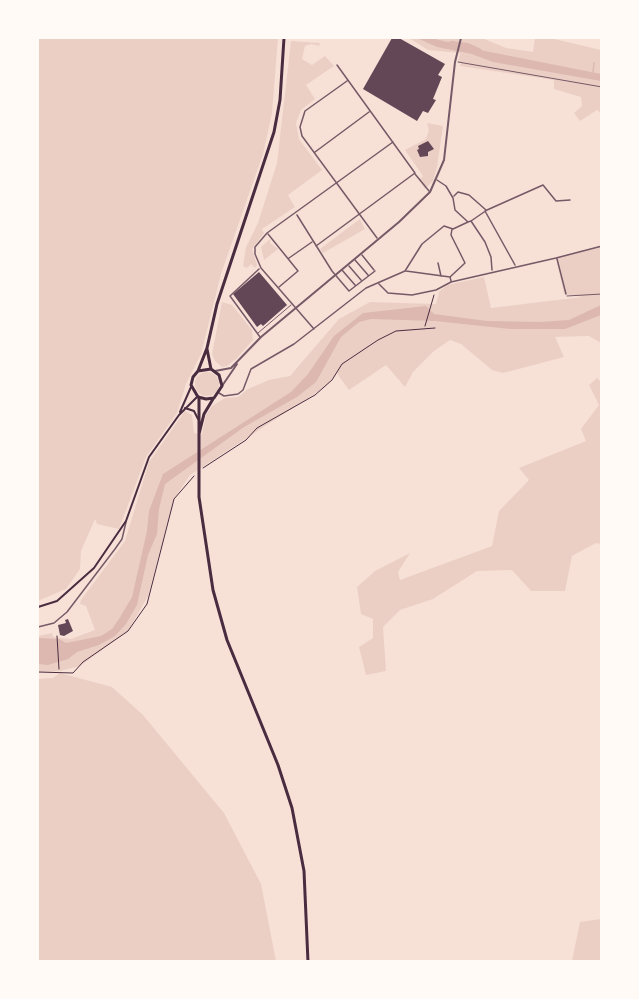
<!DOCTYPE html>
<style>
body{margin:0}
#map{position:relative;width:639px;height:999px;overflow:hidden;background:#f7e1d7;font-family:Bitter,serif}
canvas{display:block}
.frame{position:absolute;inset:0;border:39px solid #fffaf5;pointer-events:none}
</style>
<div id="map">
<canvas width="639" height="999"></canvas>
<div class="frame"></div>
</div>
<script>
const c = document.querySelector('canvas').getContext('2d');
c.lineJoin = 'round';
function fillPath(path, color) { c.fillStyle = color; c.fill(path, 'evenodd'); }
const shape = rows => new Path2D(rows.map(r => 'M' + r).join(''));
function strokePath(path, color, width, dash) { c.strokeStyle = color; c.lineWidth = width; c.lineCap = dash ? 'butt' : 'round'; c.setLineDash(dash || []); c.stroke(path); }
const green = shape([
 [38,38,278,38,272,113,263,154,221,274,201,354,186,384,177,413,146,457,119,529,97,524,95,519,81,551,80,569,66,589,38,601],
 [409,38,482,38,506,48,533,52,535,38,550,38,601,50,601,113,597,110,580,121,574,113,582,106,581,97,554,89,554,80,460,66,461,63,458,62,460,53,428,50],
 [291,41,320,43,319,46,311,44,305,46,302,59,312,65,325,56,334,66,306,85,315,99,301,110,296,123,299,139,322,170,288,195,295,207,262,229,264,233,252,249,257,265,255,268,251,264,247,268,243,266,246,247,258,223,277,163],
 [427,123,443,126,437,167,433,181,425,189,419,180,423,176,405,150,426,139,429,130],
 [360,219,365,229,323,253,320,249],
 [270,239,270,243,278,249,264,260,261,247],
 [601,246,601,343,589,336,555,337,564,357,503,373,492,370,461,344,450,340,434,351,413,372,405,387,386,365,349,390,338,375,338,372,325,387,190,475,174,499,148,596,128,631,80,666,60,671,38,672,38,636,52,633,53,637,71,639,95,630,86,606,80,604,81,600,125,541,149,462,185,411,192,415,194,433,202,434,206,415,212,406,225,398,238,397,248,389,269,380,290,376,339,319,370,302,436,304,439,292,447,285,484,277,491,308,582,297,564,294,556,258],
 [222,302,232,305,252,330,253,340,236,359,227,366,222,367,215,361,212,354],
 '195 384a12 12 0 1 1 24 0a12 12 0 1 1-24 0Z',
 [597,378,602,383,601,544,596,543,572,556,565,591,531,591,512,570,477,571,433,599,400,610,383,627,386,671,366,675,359,647,373,638,373,619,361,614,357,587,375,571,410,553,398,572,400,580,492,546,499,511,529,480,519,468,586,441,581,429,599,405,589,385],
 [60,673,112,687,143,715,224,813,261,884,276,961,38,962,38,679,53,678],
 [601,919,601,961,572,961,580,922]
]);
const water = shape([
 [417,38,431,38,485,51,601,74,601,81,493,62,472,54,437,47],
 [601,305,601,315,565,329,510,329,435,321,371,319,359,322,341,337,316,382,297,397,244,427,165,484,159,509,157,534,148,555,137,605,126,624,115,636,99,645,77,652,68,659,48,665,38,664,38,638,59,639,66,643,101,636,112,629,119,619,132,597,147,531,149,511,163,474,291,392,308,374,334,336,363,313,426,306,434,314,487,321,540,322,569,320]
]);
const stream = shape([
 [593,72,594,63]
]);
const river = shape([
 [452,45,467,47,478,52]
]);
const building = shape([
 [392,38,399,38,445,64,438,75,442,77,433,99,436,100,428,113,423,111,417,121,363,89],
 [428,141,434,149,428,152,428,156,420,157,417,150,419,149,418,146],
 [259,272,287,305,263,326,261,324,257,327,233,294],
 [68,619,73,631,64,636,60,635,58,625,66,623,65,620]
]);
const path = shape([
 [425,326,434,295],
 [203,468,246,440,257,428,315,395,332,380,342,364,378,340,396,331,435,328],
 [57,636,59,669],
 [38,672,73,673,83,662,128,631,147,604,174,499,194,476]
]);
const service = shape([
 [458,62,602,87],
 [567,296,602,294],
 [258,333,291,305]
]);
const pedestrian = shape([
 [415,174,429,191],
 [268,234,298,271,279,287],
 [362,255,374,270],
 [289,258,312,242]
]);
const minor = shape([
 [347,81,305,111,300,127,302,136,377,238],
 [315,152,369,112],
 [437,180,446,186,453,198,455,210,468,222,471,221,485,242,491,257,492,270],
 [454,196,458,192,469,195,486,210],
 [485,211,515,265],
 [297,215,332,271,349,291,375,271],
 [471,221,487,210,543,185,556,201,570,200],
 [316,246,415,173,337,65],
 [557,259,566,294],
 [355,260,368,275],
 [438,263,441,276],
 [349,266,361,280],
 [259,269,230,296,260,337],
 [342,270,355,285],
 [406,271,450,277,451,281],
 [450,277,465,263,451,235,452,229],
 [379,284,388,293,412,295,436,290,451,282,556,258,602,246],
 [314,329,261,268,255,254,255,247,267,233,393,142],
 [219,393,224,396,238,394,243,390,251,369,294,344,366,288,405,271,422,244,444,226,453,229,468,222],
 [38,627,54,623,67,612,115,549,122,539,126,522]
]);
const tertiary = shape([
 [215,371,231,368,261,337,399,222,430,192,444,160,455,62,461,38],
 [222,386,237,364]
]);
const secondary = shape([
 [185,408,194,411,198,419],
 [180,412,191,387],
 [38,607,57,601,94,568,126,521,149,457,179,415,197,397]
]);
const trunk = shape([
 [207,349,211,369],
 [198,371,211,369,219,375,222,386,214,398,206,399,198,397,191,385,193,377,198,371,207,348,217,304,274,132,280,100,284,38],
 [199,397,199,497,213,590,227,640,278,765,292,808,304,871,308,962],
 [199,434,204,414,213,399]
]);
fillPath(green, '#ebcfc5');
fillPath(water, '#dcb8b0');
strokePath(stream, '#dcb8b0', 1.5);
strokePath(river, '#dcb8b0', 8);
fillPath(building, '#644757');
strokePath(path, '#4a2c40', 1);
strokePath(service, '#755966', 1);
strokePath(pedestrian, '#755966', 1.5);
strokePath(minor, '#755966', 1.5);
strokePath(tertiary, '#755966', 2);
strokePath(secondary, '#4a2c40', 2);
strokePath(trunk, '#4a2c40', 3);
</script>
